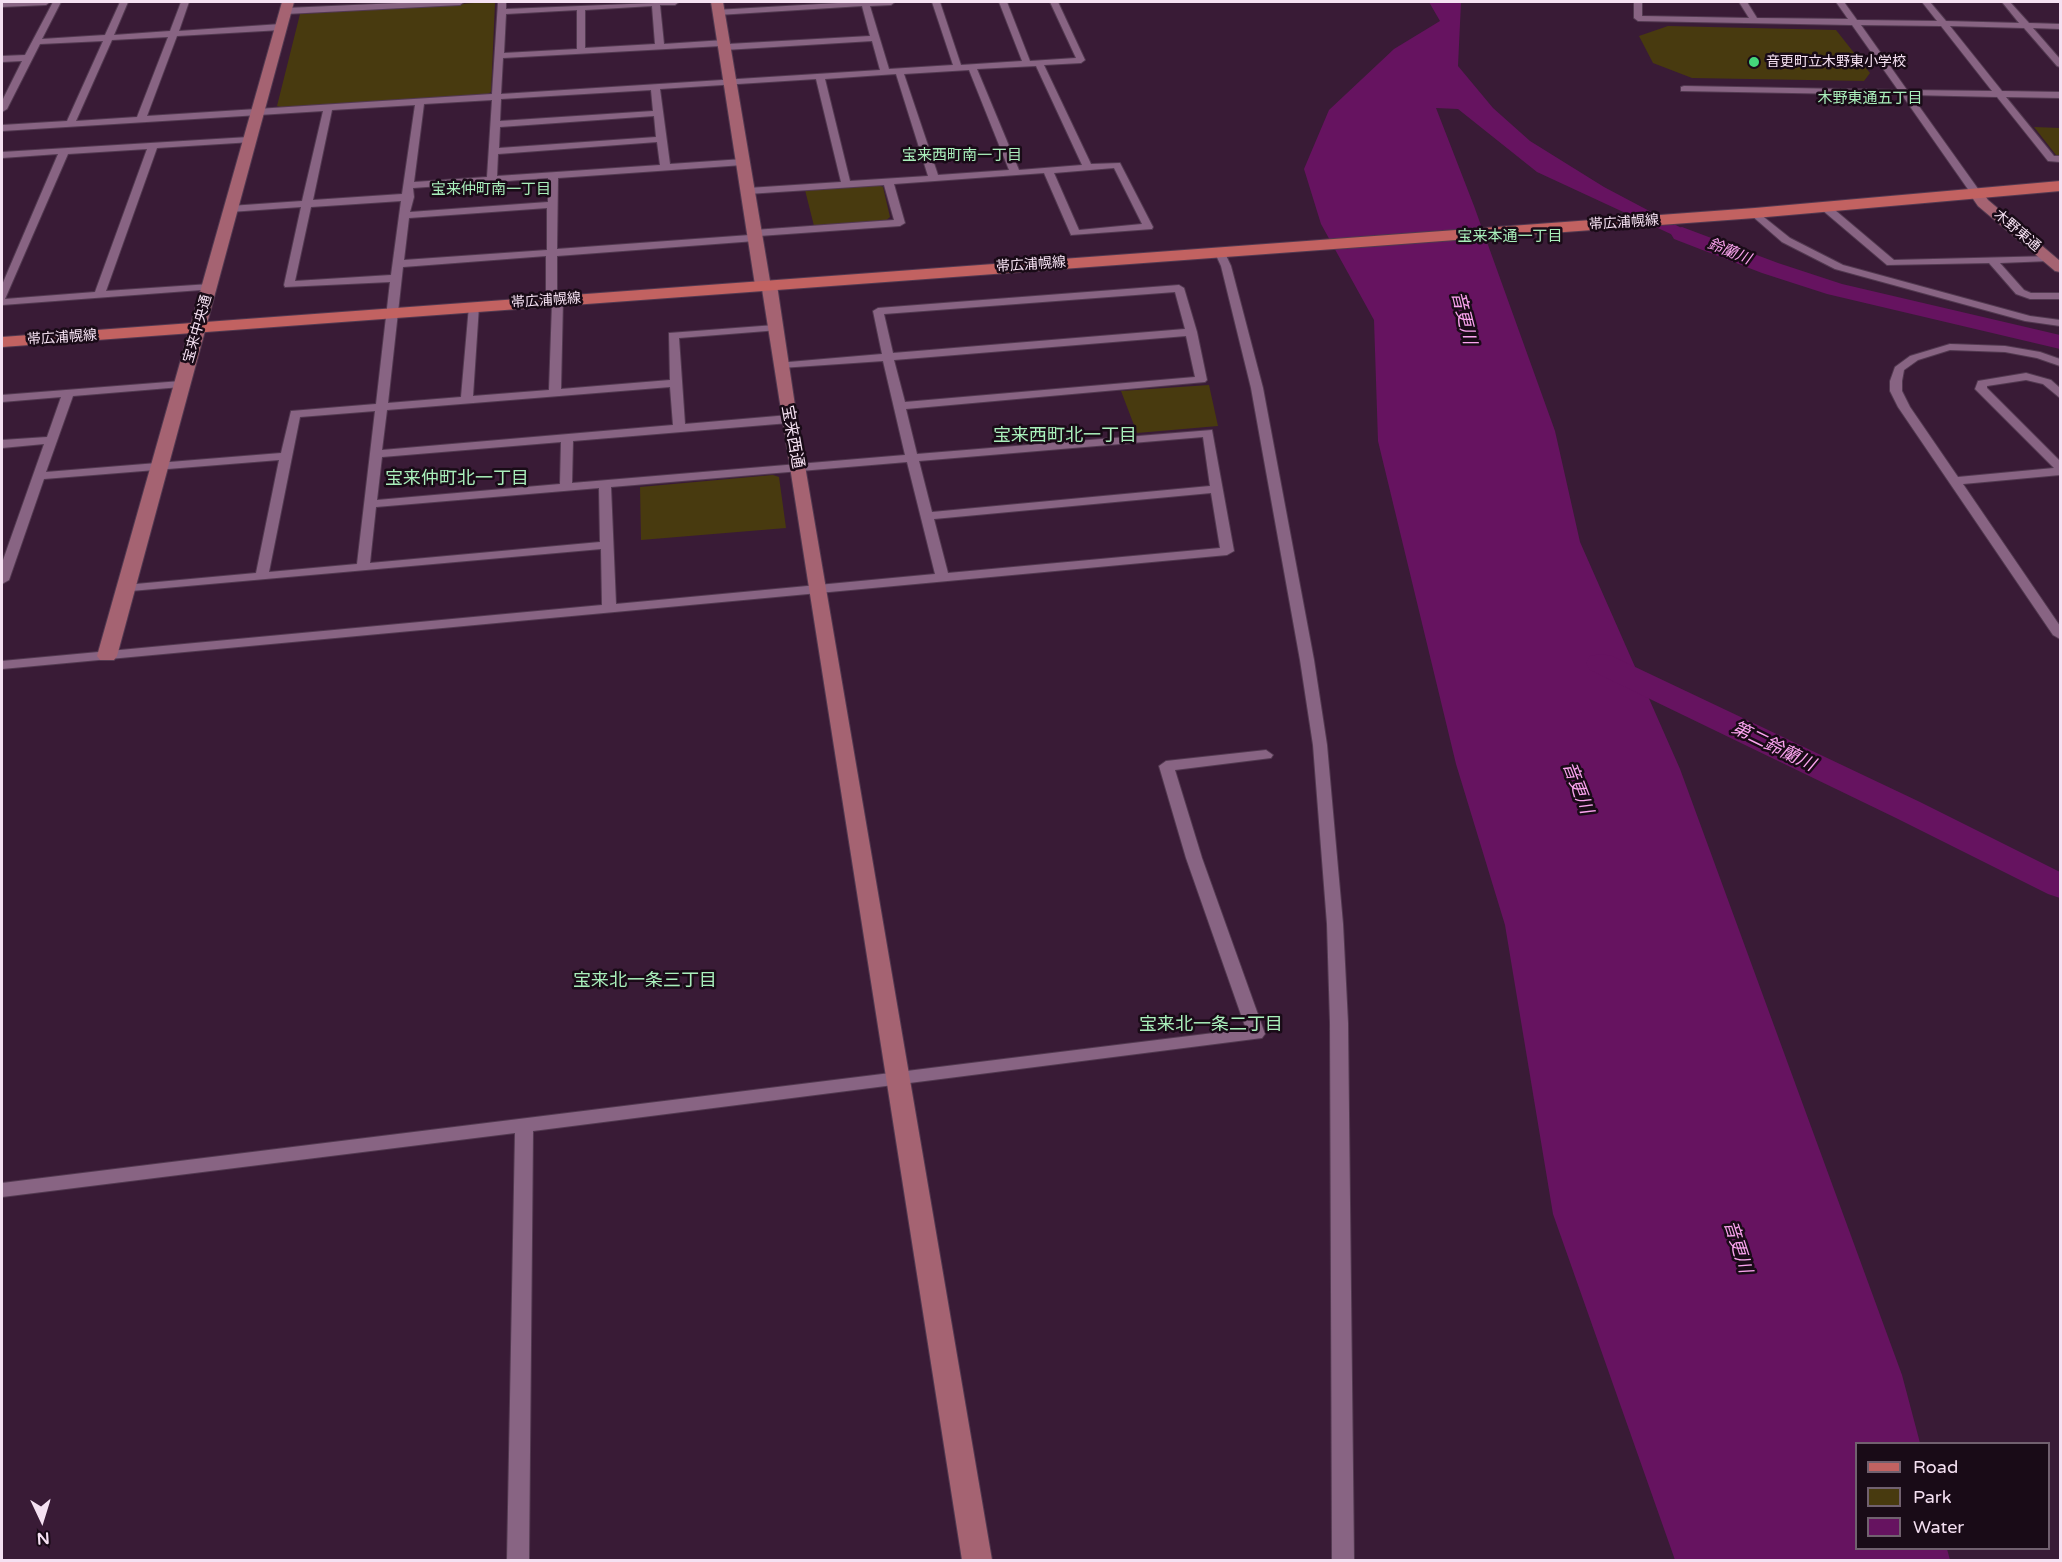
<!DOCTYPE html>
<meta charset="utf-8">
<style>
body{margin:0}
#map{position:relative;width:2062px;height:1562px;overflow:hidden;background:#391b36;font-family:"Varela Round",sans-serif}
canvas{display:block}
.frame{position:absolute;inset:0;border:3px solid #f5e1f2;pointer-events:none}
.legend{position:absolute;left:1855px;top:1442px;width:195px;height:108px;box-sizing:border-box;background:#190b17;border:2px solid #71616f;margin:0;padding:8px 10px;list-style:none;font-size:18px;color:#f5e1f2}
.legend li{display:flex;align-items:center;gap:12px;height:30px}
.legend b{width:30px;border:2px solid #71616f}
.north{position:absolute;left:12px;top:1490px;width:60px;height:60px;-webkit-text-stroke:4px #190b17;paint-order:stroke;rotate:176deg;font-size:16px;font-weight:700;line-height:24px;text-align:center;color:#f5e1f2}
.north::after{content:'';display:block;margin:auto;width:21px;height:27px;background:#f5e1f2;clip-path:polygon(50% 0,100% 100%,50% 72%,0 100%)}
</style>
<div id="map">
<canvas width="2062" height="1562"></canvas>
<div class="frame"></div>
<ul class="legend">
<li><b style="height:8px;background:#c26261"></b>Road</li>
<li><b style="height:16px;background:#483a0f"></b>Park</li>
<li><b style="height:16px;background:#661360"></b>Water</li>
</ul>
<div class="north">N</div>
</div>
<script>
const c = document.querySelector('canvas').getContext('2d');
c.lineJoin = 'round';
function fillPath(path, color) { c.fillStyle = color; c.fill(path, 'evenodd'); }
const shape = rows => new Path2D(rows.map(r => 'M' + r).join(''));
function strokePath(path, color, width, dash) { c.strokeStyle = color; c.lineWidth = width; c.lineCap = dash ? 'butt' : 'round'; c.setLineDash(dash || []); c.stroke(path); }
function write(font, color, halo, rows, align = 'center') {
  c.font = font + ' "Varela Round","Noto Sans JP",sans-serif'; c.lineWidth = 5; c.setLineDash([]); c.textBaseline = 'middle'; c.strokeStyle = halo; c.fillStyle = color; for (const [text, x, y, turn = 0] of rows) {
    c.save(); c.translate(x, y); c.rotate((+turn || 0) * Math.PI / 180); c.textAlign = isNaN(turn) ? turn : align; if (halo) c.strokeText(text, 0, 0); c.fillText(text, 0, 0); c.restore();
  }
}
const green = shape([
 [490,2,495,3,491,92,486,95,284,108,277,106,300,14],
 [1668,26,1836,30,1870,73,1864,81,1692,78,1653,63,1639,36],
 [2034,127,2060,128,2060,157,2056,155],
 [878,185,883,187,890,217,884,222,814,226,805,190],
 [1209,385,1218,426,1137,433,1121,391],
 [773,475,779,477,786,528,641,540,640,487]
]);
const water = shape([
 [1429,2,1461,2,1458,66,1493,108,1530,141,1604,187,1689,232,1723,246,1723,251,1688,242,1537,172,1458,109,1436,108,1474,206,1555,431,1580,542,1680,769,1902,1375,1920,1443,1856,1444,1856,1548,1947,1549,1950,1560,1675,1560,1553,1214,1505,925,1456,764,1378,441,1374,320,1321,224,1304,169,1329,110,1394,49,1440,21]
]);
const river = shape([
 [1682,227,1778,263,1842,284,2060,335,2060,349,1827,294,1762,273,1674,239,1671,234,1674,229,1682,227],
 [1601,654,1612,656,1920,802,2060,872,2060,898,2048,894,1896,818,1590,670,1586,663,1590,656,1601,654]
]);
const street = shape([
 [2,2,50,2,46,5,2,7,2,2],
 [53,2,61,2,42,39,105,35,120,2,128,2,114,35,170,31,181,2,189,2,179,31,281,24,285,27,281,30,177,36,147,116,492,94,498,2,506,2,506,9,679,2,675,5,660,5,664,44,724,40,728,44,870,36,862,6,718,15,715,14,715,10,856,2,895,2,891,5,870,6,889,69,953,65,932,2,940,2,961,65,1022,61,999,2,1007,2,1030,61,1076,58,1050,2,1058,2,1085,60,1081,63,1044,65,1091,164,1120,163,1153,227,1152,229,1071,235,1044,173,894,184,905,223,900,226,759,236,760,238,755,241,557,256,557,297,563,300,561,389,670,380,669,333,775,325,779,326,779,330,679,338,685,424,789,415,795,419,789,423,573,441,572,483,905,455,883,361,781,368,775,365,777,363,882,354,873,311,878,308,1179,285,1184,288,1197,332,1207,380,1205,382,906,409,917,454,1212,430,1234,551,1227,555,2,669,2,661,602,605,601,549,120,592,118,589,125,585,256,573,279,460,44,479,9,580,2,584,2,563,44,444,2,448,2,440,47,437,61,397,2,402,2,395,181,381,187,384,181,387,73,396,46,472,281,453,291,411,376,404,390,282,285,287,284,285,301,207,230,212,225,209,230,206,302,201,323,111,2,131,2,125,67,121,103,41,40,44,7,109,2,112,2,101,22,61,2,62,2,56,25,55,53,2],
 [652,6,655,44,585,48,585,10,652,6],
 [577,10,577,49,504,53,506,14,577,10],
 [168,37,137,117,76,121,112,40,168,37],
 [872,41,880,70,501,94,503,58,721,46,725,50,872,41],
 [1036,66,1082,165,1019,170,977,69,1036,66],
 [969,70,1009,170,938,175,904,74,969,70],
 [896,74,928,176,850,181,825,79,896,74],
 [816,79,841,182,748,188,743,191,748,194,884,185,894,220,754,230,749,233,750,235,557,249,558,178,743,165,748,162,743,159,670,164,660,89,816,79],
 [651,90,653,111,500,121,501,99,651,90],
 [492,100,487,177,414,182,424,104,492,100],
 [415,105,402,194,313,200,332,110,415,105],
 [654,116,656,137,499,148,500,127,654,116],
 [657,142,660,165,497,176,498,154,657,142],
 [1114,168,1142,224,1079,230,1054,173,1114,168],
 [548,178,548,202,410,212,414,197,413,188,548,178],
 [401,201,391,275,295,281,311,207,401,201],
 [547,208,547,250,404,260,409,218,547,208],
 [546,256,546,301,552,304,549,390,473,396,479,306,474,303,469,306,461,397,388,403,403,267,546,256],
 [1175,292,1185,329,893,353,884,314,1175,292],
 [1186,336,1195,377,905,402,894,360,1186,336],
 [670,387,673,425,382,450,387,410,670,387],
 [375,411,357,564,269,572,300,417,375,411],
 [1203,437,1210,486,932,512,919,461,1203,437],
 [561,442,560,484,377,500,382,457,561,442],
 [907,462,935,574,616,604,611,487,907,462],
 [599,488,600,542,370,563,376,507,599,488],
 [1211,493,1220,548,948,573,934,519,1211,493],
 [421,2,464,2,460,5,286,14,282,11,286,8,421,2],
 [1634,2,1642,2,1642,16,1749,18,1739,2,1747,2,1757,18,1848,19,1836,2,1844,2,1857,20,1937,21,1922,2,1930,2,1946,21,2019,23,2002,2,2010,2,2029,23,2060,24,2060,29,2033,28,2060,59,2060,67,2057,66,2024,28,1950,26,2002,91,2060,92,2060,98,2006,97,2054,156,2060,156,2060,162,2048,161,1997,97,1911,95,1981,193,1976,196,1972,195,1902,95,1681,91,1681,87,1684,86,1898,90,1852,25,1638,21,1634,18,1634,2],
 [1861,25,1941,26,1992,91,1907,90,1861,25],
 [249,137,254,140,252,142,157,148,106,291,210,284,215,287,214,289,2,305,2,285,58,154,2,158,2,152,249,137],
 [147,149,95,292,5,299,68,154,147,149],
 [1821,205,1829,205,1894,260,2053,256,2053,260,2049,261,2000,263,2024,290,2031,293,2060,293,2060,299,2030,299,2016,294,1989,263,1887,265,1821,209,1821,205],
 [1755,210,1790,238,1843,265,2030,316,2060,320,2060,326,2025,321,1835,269,1782,242,1751,215,1750,213,1755,210],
 [1220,250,1224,251,1231,266,1263,388,1314,660,1327,745,1343,924,1348,1023,1354,1560,1332,1560,1330,1023,1327,924,1313,745,1300,660,1251,388,1221,266,1215,253,1220,250],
 [1950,344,2005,346,2040,352,2060,359,2060,366,2037,358,2005,352,1950,350,1918,360,1904,370,1902,381,1902,391,1910,407,1958,477,2054,468,1975,389,1978,381,2026,373,2051,380,2060,388,2060,398,2043,384,2026,380,1987,386,1987,388,2060,461,2060,475,1963,484,2060,626,2060,639,2053,635,1898,407,1890,391,1890,381,1895,367,1910,356,1950,344],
 [1266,750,1273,755,1271,758,1175,770,1202,858,1265,1034,1262,1038,533,1131,529,1560,507,1560,515,1133,2,1197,2,1183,1246,1029,1186,858,1159,766,1166,761,1266,750]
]);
const secondary = shape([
 [282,2,294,2,117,656,114,660,100,660,97,656,282,2],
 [711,2,723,2,770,281,777,285,797,419,992,1560,962,1560,762,289,755,285,711,2],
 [1976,189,1981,190,1988,200,2060,261,2060,272,2055,271,1978,206,1969,193,1976,189]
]);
const primary = shape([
 [2060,181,2060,191,1755,218,2,347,2,337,1755,208,2060,181]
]);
const markers = [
 [1754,62,6,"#44d77b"]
];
const farPoinames = [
 ["音更町立木野東小学校",1766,62]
];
const farStreetnames = [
 ["帯広浦幌線",1624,223,-4],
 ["木野東通",2017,231,40],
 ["帯広浦幌線",1031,265,-4],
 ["帯広浦幌線",546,301,-4],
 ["宝来中央通",198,329,-74],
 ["帯広浦幌線",62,338,-4]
];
const farNeighbourhoodnames = [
 ["木野東通五丁目",1870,99],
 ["宝来西町南一丁目",962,156],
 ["宝来仲町南一丁目",491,190],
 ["宝来本通一丁目",1510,237]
];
const farWaternames = [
 ["鈴蘭川",1729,252,22]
];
const streetNames = [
 ["宝来西通",792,437,80]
];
const waterNames = [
 ["音更川",1463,318,76],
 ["第二鈴蘭川",1773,747,26],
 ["音更川",1577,788,69],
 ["音更川",1737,1247,72]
];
const neighbourhoodNames = [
 ["宝来西町北一丁目",1065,436],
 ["宝来仲町北一丁目",457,479],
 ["宝来北一条三丁目",645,981],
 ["宝来北一条二丁目",1211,1025]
];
fillPath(green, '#483a0f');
fillPath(water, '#661360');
fillPath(river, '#661360');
strokePath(street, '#523950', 2);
strokePath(secondary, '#523950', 2);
strokePath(primary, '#523950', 2);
fillPath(street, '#886483');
fillPath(secondary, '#a56372');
fillPath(primary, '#c26261');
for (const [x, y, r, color] of markers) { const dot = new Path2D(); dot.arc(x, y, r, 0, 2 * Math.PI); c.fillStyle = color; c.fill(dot); strokePath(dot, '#190b17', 2); }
write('14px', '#f5e1f2', '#190b17', farPoinames, 'left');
write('14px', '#f5e1f2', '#190b17', farStreetnames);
write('15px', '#a9efbb', '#190b17', farNeighbourhoodnames);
write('italic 15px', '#fba4ef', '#190b17', farWaternames);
write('16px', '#f5e1f2', '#190b17', streetNames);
write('italic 18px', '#fba4ef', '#190b17', waterNames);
write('18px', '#a9efbb', '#190b17', neighbourhoodNames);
</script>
